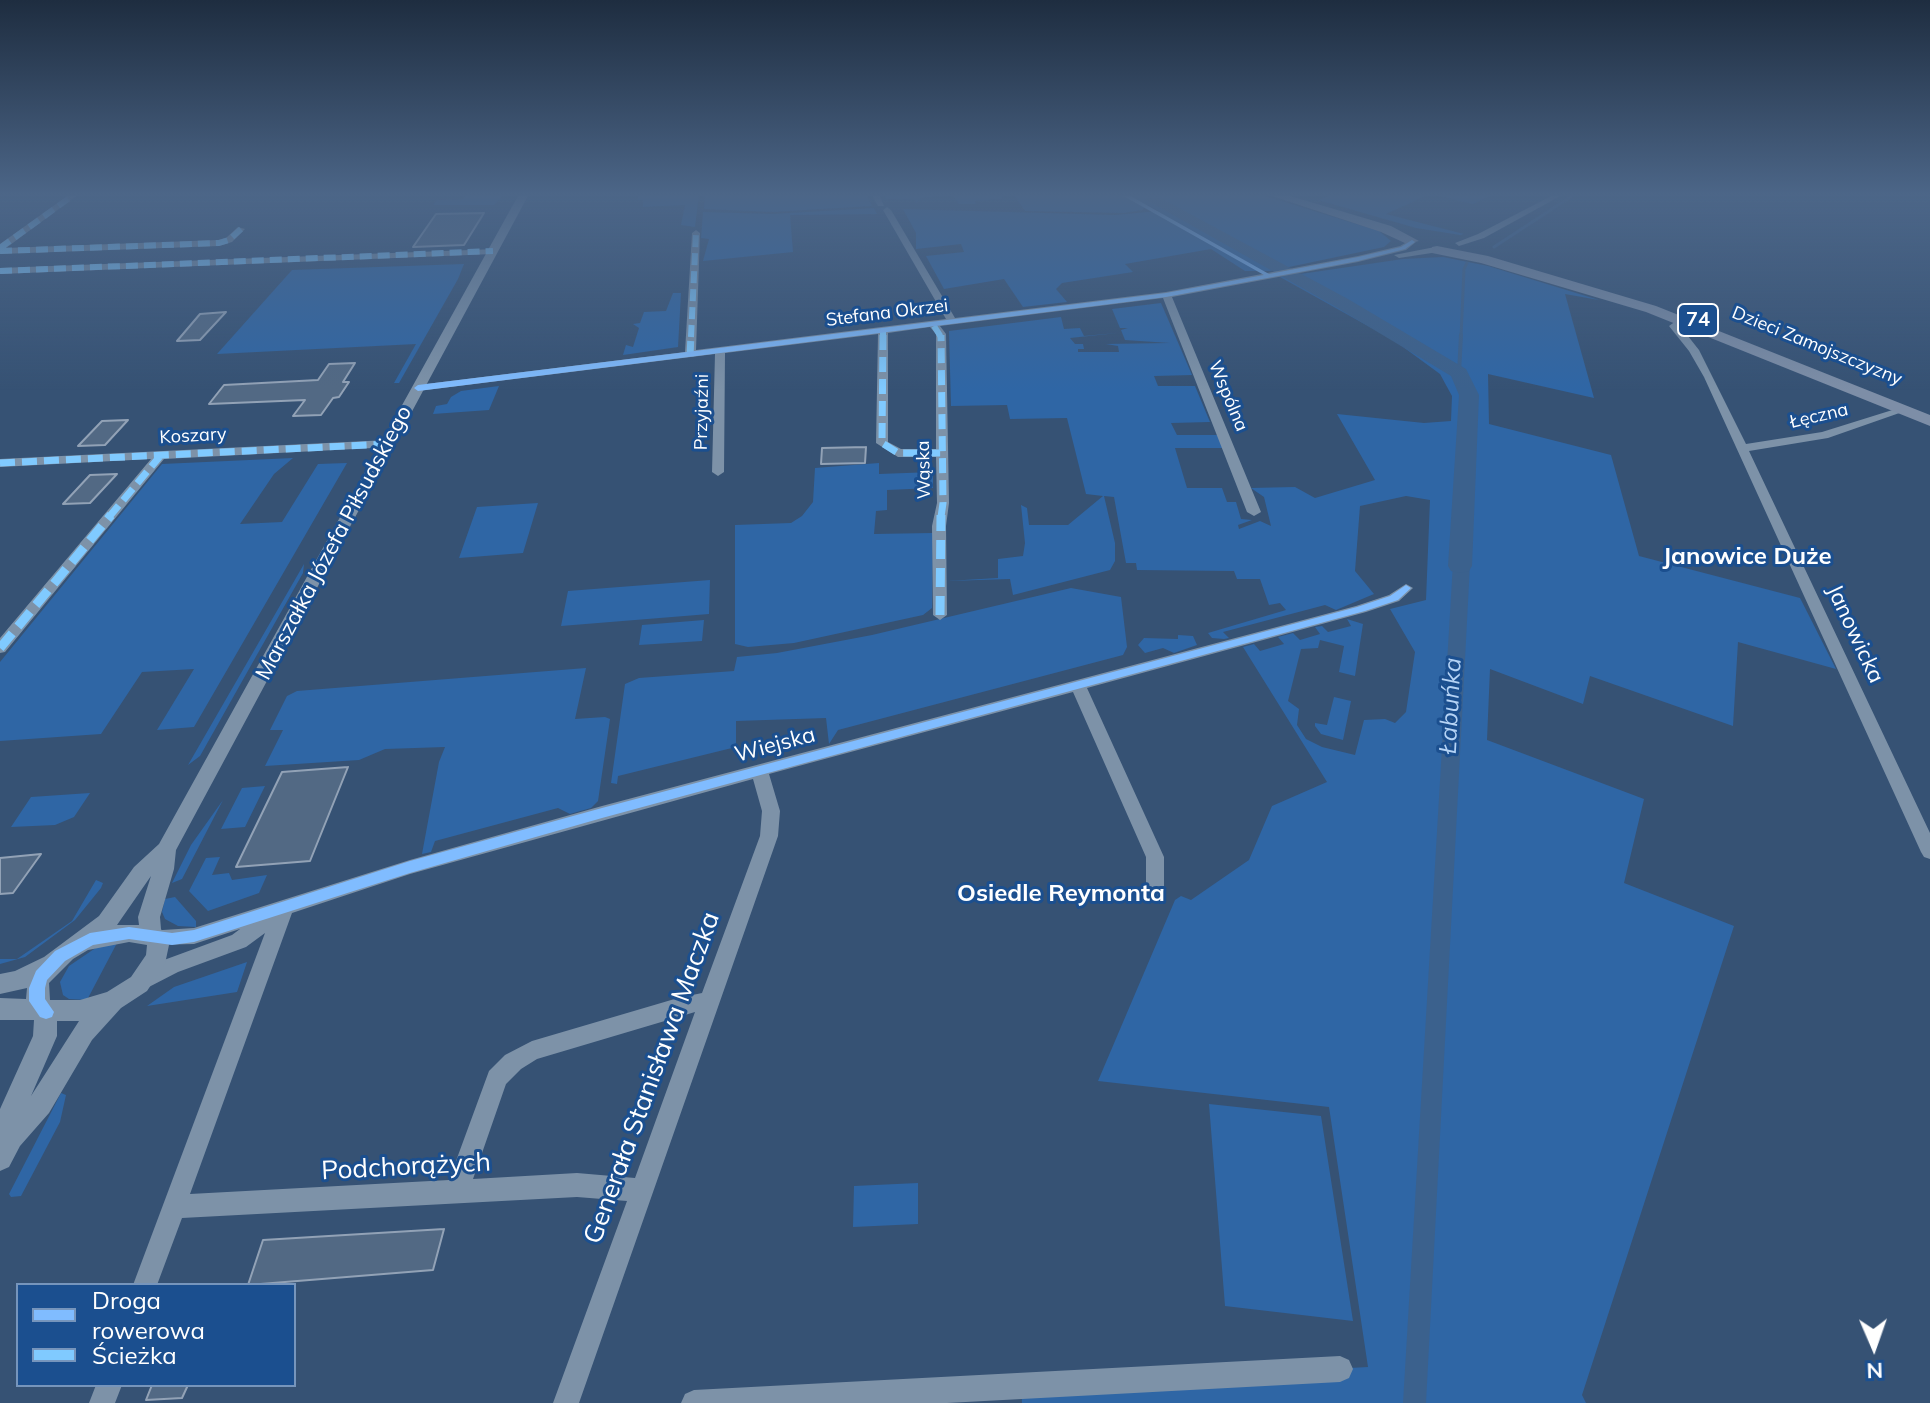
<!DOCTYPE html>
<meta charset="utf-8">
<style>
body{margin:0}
#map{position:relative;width:1930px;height:1403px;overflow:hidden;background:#365274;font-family:Mulish,sans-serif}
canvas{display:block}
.legend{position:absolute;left:16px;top:1283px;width:280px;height:104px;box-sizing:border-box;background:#1b4f8f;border:2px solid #7695bc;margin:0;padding:10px 14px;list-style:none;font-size:24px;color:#fff}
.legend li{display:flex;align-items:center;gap:16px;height:40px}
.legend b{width:40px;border:2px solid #7695bc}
.north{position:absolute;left:1834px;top:1307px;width:80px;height:80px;-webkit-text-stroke:6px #1b4f8f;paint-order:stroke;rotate:178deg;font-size:22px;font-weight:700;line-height:32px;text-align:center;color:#fff}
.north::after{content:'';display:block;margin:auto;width:28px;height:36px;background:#fff;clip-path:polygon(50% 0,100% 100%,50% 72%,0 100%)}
</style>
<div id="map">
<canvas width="1930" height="1403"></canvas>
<ul class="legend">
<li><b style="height:10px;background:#80bcff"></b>Droga rowerowa</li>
<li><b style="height:10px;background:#80caff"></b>Ścieżka</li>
</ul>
<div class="north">N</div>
</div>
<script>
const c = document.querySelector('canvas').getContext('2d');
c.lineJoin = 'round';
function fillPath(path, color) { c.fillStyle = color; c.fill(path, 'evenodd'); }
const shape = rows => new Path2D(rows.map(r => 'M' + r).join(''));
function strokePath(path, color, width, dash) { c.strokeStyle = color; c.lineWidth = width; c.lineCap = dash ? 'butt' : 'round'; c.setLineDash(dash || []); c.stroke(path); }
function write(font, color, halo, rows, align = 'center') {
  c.font = font + ' Mulish,sans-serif'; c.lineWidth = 6; c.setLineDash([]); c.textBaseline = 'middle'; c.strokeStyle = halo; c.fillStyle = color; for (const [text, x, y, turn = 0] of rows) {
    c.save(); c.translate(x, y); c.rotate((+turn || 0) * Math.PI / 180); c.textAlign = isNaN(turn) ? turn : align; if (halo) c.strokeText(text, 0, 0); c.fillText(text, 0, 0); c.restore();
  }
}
const green = shape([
 [466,194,505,194,494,205,433,205,437,200,463,199],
 [619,194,699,194,695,227,681,225,685,205,643,207,643,200,638,200,638,195,618,196],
 [705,194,866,194,872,206,773,212,704,209],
 [883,194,1259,194,1379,231,1391,241,1384,247,1270,271,1245,271,1211,249,1125,264,1133,272,1062,283,1056,289,1067,302,1023,307,1004,279,944,289,926,256,964,252,961,244,916,249,916,233,903,209,1115,215,1158,211,1147,205,1142,210,1124,213,1025,211,1013,194,1001,195,1003,199,975,201,976,204,959,204,952,195,921,198,916,203,915,200,886,199],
 [1333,194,1495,194,1473,204,1430,194,1386,214,1464,234,1460,235,1416,228,1318,200],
 [874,208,877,214,790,215,793,252,703,261,709,239,701,238,703,212,773,214],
 [1443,257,1488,266,1599,300,1565,294,1594,398,1488,374,1489,424,1611,455,1639,556,1800,598,1836,669,1738,642,1733,726,1590,676,1583,704,1490,669,1487,740,1644,799,1624,883,1734,926,1582,1395,1586,1403,1022,1403,1021,1386,1368,1367,1329,1107,1098,1081,1175,900,1181,896,1191,900,1249,860,1272,806,1327,782,1243,647,1254,644,1260,651,1284,644,1278,637,1293,633,1300,640,1320,634,1315,627,1322,626,1328,632,1351,626,1347,619,1363,624,1355,676,1339,672,1344,646,1320,640,1318,648,1301,649,1288,701,1299,709,1297,725,1306,739,1322,747,1355,755,1364,720,1385,719,1395,723,1406,712,1415,652,1390,609,1426,600,1430,500,1406,496,1360,506,1355,571,1374,594,1336,610,1325,605,1223,632,1229,638,1224,639,1212,638,1208,633,1286,610,1280,603,1269,605,1260,579,1237,579,1234,571,1137,570,1136,563,1126,563,1114,497,1104,496,1115,543,1115,561,1110,570,1013,595,1010,579,947,581,998,578,998,559,1023,556,1025,543,1021,505,1027,508,1029,525,1068,525,1103,496,1086,494,1067,418,1010,419,1007,405,951,406,949,331,1061,317,1064,329,1080,328,1084,336,1117,333,1070,338,1075,344,1083,344,1084,349,1078,349,1078,352,1119,352,1118,346,1106,344,1170,343,1125,340,1121,330,1128,328,1120,328,1112,309,1161,303,1192,375,1154,376,1158,386,1195,386,1210,422,1171,423,1177,435,1219,435,1223,448,1175,448,1187,488,1222,488,1227,502,1236,502,1241,519,1252,520,1238,525,1239,529,1260,521,1271,526,1264,497,1251,488,1295,487,1315,498,1375,480,1337,414,1424,423,1451,421,1452,396,1440,374,1395,341,1280,277,1403,259],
 [464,264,458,279,399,383,394,383,416,344,217,354,292,270],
 [673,293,681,293,678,347,623,355,626,345,633,347,639,328,633,324,640,323,644,312,666,311],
 [499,386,489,410,433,414,436,406,447,404,451,397,461,391],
 [293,458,274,474,240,524,282,522,318,464,347,463,194,727,157,730,194,669,142,672,101,734,0,741,0,662,162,464],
 [879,463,879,474,933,472,933,488,887,490,887,510,876,511,874,534,933,533,932,608,923,615,794,643,748,647,735,644,735,525,791,523,802,516,813,502,815,468],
 [538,503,523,553,459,558,477,507],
 [304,564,303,573,200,756,188,765],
 [710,580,709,614,561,626,568,591],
 [1071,588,1121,597,1127,647,1123,655,838,730,829,744,826,718,736,721,736,747,618,776,617,784,611,783,625,684,639,678,734,671,737,657,777,653,872,635],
 [704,620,702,641,639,645,642,625],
 [1178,635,1193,636,1197,645,1174,653,1163,648,1145,653,1138,645,1144,638,1178,639],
 [586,668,575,719,605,717,610,719,598,801,591,808,570,814,558,808,435,841,431,852,422,854,439,762,445,747,385,749,359,760,265,766,283,730,270,730,287,696,297,691],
 [1334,697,1351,701,1343,740,1321,734,1315,726,1315,723,1327,725],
 [265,786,245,827,221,829,242,788],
 [90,793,74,817,55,825,11,827,31,797],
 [223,800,182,879,172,883,191,845],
 [220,857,212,875,229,873,232,880,267,875,259,893,208,911,189,891,206,858],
 [96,880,103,883,101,888,75,920,25,957,0,964,0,959,17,959,72,921],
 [175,897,196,921,196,927,178,926,165,919,162,912,165,899],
 [117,943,87,1000,69,999,63,995,60,982,69,966,97,947],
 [247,962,237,992,147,1006,174,987],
 [61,1093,66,1095,60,1122,21,1196,11,1197,9,1194],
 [1209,1104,1321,1116,1353,1321,1225,1306],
 [918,1183,918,1224,853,1227,854,1186]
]);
const water = shape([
 [1455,529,1470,531,1471,545,1426,1403,1403,1403]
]);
const streamFar1 = shape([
 [1494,247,1575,194],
 [1461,337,1464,269,1467,263]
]);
const stream = shape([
 [1459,373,1461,335]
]);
const river = shape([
 [1136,194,1153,194,1348,299,1466,369,1479,395,1472,566,1469,571,1460,573,1451,571,1448,566,1459,395,1451,376,1336,307,1136,194]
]);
const building = shape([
 [484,213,464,245,413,247,436,214,484,213],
 [226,312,200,340,177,341,200,314,226,312],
 [355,363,343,382,349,382,339,397,333,398,321,415,293,416,305,400,209,404,224,385,318,380,329,364,355,363],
 [128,420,105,445,78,446,102,421,128,420],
 [866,447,865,463,821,464,822,448,866,447],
 [117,474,90,503,63,504,90,475,117,474],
 [348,767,310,861,236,867,282,772,348,767],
 [41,854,13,893,0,894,0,858,41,854],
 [444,1229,433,1270,248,1285,263,1240,444,1229],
 [152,1385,188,1385,182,1398,146,1400,152,1385]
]);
const minor = shape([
 [70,194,79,194,6,248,218,240,226,238,238,227,245,229,232,242,219,246,0,254,0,244,70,194],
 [871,194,879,194,884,206,878,206,871,194],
 [1555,194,1564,194,1484,238,1459,246,1455,243,1478,234,1555,194],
 [887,207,891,210,955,318,1166,292,1358,256,1400,246,1412,239,1416,242,1406,250,1358,262,1172,297,1261,512,1254,516,1247,512,1163,298,940,326,946,334,949,503,946,526,947,615,940,620,933,615,932,526,937,503,936,457,898,457,876,443,878,334,725,353,724,472,718,476,712,472,715,354,418,391,412,388,418,385,685,352,692,233,696,230,700,233,696,350,946,319,883,210,887,207],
 [930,327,936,334,936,449,901,449,888,442,888,333,930,327],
 [1435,247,1438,248,1438,252,1399,258,1394,255,1435,247],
 [496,249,496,253,493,254,0,274,0,268,496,249],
 [1687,313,1692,316,1680,326,1699,350,1746,444,1822,432,1902,407,1908,410,1828,438,1749,451,1930,833,1930,859,1924,857,1921,852,1704,377,1689,351,1669,326,1687,313],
 [388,440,394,444,392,447,164,459,5,652,0,653,0,638,151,459,0,467,0,459,388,440],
 [1406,584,1413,588,1399,601,1366,612,1087,688,1164,857,1164,892,1162,898,1155,900,1148,898,1146,892,1146,857,1073,692,769,774,780,811,778,836,579,1403,553,1403,627,1201,577,1197,182,1218,157,1285,133,1285,265,933,246,947,178,972,145,989,138,986,135,980,138,974,164,960,232,935,240,929,194,944,154,945,147,943,144,937,147,931,194,928,410,860,602,806,1356,606,1389,595,1406,584],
 [753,779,762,811,760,836,702,993,678,998,532,1041,505,1055,489,1071,449,1180,190,1194,292,913,410,874,753,779],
 [695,1012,635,1178,577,1173,473,1179,506,1084,521,1069,537,1059,695,1012],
 [1340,1356,1349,1360,1353,1369,1349,1378,1340,1382,947,1403,681,1403,685,1394,694,1390,1340,1356],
 [96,1385,122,1385,115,1403,89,1403,96,1385]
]);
const tertiary = shape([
 [519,194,529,194,176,850,174,869,160,917,161,929,169,945,165,964,147,991,121,1008,92,1040,49,1113,20,1146,9,1167,0,1171,0,1109,33,1036,34,1020,0,1020,0,998,26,999,27,988,0,994,0,974,15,971,44,957,99,916,134,867,159,844,519,194],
 [151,876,138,917,139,925,117,925,151,876],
 [129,942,147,945,146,955,131,977,107,992,80,1000,50,1000,49,983,73,959,88,950,129,942],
 [57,1021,79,1021,31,1096,57,1036,57,1021]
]);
const primary = shape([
 [1266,194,1284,194,1391,226,1419,241,1407,244,1381,232,1266,194],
 [1437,246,1488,256,1656,306,1930,415,1930,426,1646,312,1481,263,1432,253,1432,247,1437,246]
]);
const quietFar2 = shape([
 [0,248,75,194],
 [0,251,219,243,229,240,241,229],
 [0,271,493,251],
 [934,326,941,337],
 [691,337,696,233],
 [883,337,883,332]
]);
const quietFar1 = shape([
 [883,335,882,443,898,453,943,453],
 [690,356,691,335],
 [0,463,388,444],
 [109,517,161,455],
 [941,517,943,503,941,335]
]);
const quiet = shape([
 [940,615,941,515],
 [0,648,111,515]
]);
const cycleway = shape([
 [1120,194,1127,194,1269,274,1358,257,1401,247,1412,240,1415,242,1405,249,1358,261,1166,297,418,391,414,388,418,385,1166,293,1264,275,1120,194],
 [1406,585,1411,588,1398,600,1365,611,602,818,410,873,194,942,172,945,129,939,93,945,65,961,47,980,45,988,45,999,54,1012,52,1017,46,1019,40,1017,29,1001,29,988,36,971,55,951,90,933,129,927,172,933,194,930,410,861,602,808,1357,607,1390,596,1406,585]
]);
const farStreetnames = [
 ["Stefana Okrzei",887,313,-7],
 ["Dzieci Zamojszczyzny",1817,346,22],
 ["Wspólna",1228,396,67],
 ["Przyjaźni",702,412,-89],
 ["Łęczna",1819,416,-13],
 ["Koszary",193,436,-3],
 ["Wąska",924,470,-91]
];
const shields = [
 [1698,320,40]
];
const shieldNames = [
 ["74",1698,320]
];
const streetNames = [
 ["Marszałka Józefa Piłsudskiego",334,543,-62],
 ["Janowicka",1855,634,65],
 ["Wiejska",775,745,-15]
];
const neighbourhoodNames = [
 ["Janowice Duże",1747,557],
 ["Osiedle Reymonta",1061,894]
];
const waterNames = [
 ["Łabuńka",1451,706,-87]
];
const nearStreetnames = [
 ["Generała Stanisława Maczka",652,1078,-70],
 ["Podchorążych",406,1167,-3]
];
fillPath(green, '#2f66a5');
fillPath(water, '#3b618d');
strokePath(streamFar1, '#3b618d', 3);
strokePath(stream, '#3b618d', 4);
fillPath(river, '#3b618d');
fillPath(building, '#526984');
strokePath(building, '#92a2b6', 2);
fillPath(minor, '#7d92a8');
fillPath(tertiary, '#7d92a8');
fillPath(primary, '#7d8ea7');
strokePath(quietFar2, '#80caff', 6, [12, 6]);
strokePath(quietFar1, '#80caff', 7, [15, 7]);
strokePath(quiet, '#80caff', 9, [19, 9]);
fillPath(cycleway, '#80bcff');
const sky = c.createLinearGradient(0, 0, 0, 390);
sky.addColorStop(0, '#1e2d40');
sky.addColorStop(0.5, '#4c6688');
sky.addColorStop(1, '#4c668800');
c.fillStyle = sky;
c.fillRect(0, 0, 1930, 390);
write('18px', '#fff', '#1b4f8f', farStreetnames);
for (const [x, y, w] of shields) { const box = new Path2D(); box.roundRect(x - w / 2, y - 16, w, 32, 6); c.fillStyle = '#1b4f8f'; c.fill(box); strokePath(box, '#fff', 2); }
write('bold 20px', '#fff', null, shieldNames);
write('22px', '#fff', '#1b4f8f', streetNames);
write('bold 24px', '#fff', '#1b4f8f', neighbourhoodNames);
write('italic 24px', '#b5d3f5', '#1b4f8f', waterNames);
write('26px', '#fff', '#1b4f8f', nearStreetnames);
</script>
